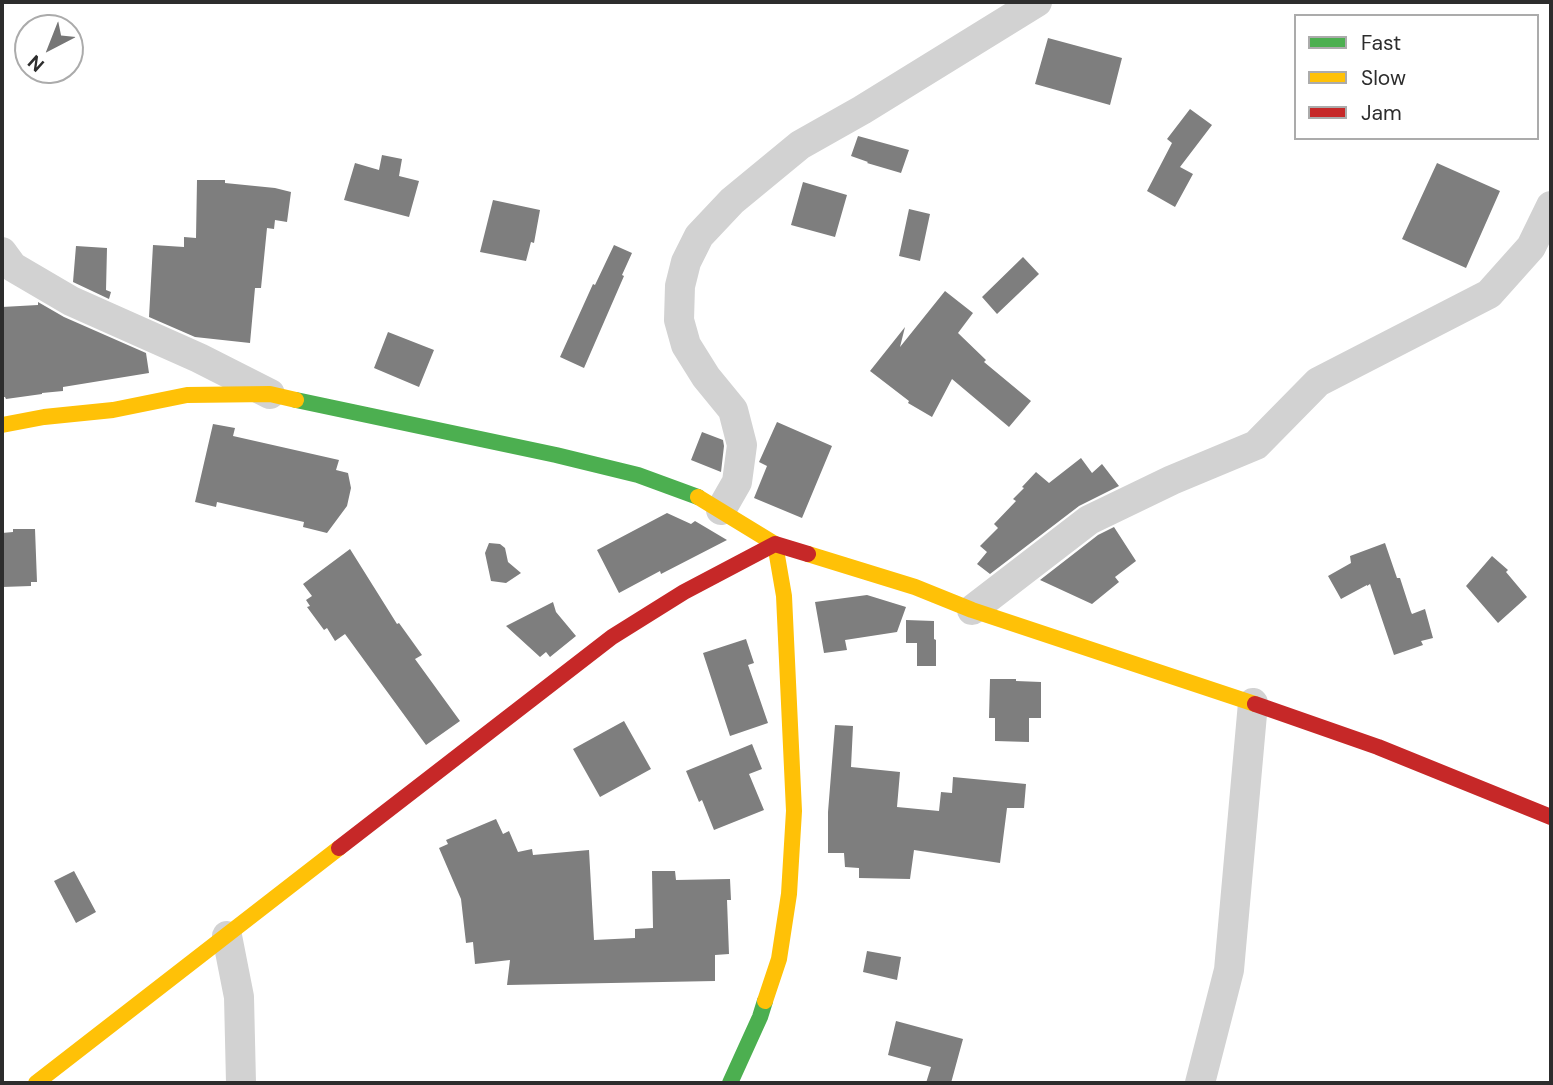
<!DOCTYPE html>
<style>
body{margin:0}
#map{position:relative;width:1553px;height:1085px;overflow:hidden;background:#fff;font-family:"DM Sans",sans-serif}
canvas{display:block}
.frame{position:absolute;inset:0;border:4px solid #2d2d2d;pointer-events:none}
.legend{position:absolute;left:1294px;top:14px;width:245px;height:126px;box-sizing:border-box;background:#fff;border:2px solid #ababab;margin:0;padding:9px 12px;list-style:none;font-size:21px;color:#2d2d2d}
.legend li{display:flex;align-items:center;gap:14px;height:35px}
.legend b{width:35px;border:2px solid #ababab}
.north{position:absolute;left:14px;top:14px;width:70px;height:70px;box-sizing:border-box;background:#fff;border:2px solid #ababab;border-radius:50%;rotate:222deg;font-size:19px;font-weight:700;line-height:28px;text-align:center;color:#2d2d2d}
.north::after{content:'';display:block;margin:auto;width:24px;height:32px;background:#767676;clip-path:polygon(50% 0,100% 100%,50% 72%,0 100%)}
</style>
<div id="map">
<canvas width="1553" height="1085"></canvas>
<div class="frame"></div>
<ul class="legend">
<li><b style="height:9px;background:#4caf50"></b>Fast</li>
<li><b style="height:9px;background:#ffc107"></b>Slow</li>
<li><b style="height:9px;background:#c62828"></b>Jam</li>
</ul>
<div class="north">N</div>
</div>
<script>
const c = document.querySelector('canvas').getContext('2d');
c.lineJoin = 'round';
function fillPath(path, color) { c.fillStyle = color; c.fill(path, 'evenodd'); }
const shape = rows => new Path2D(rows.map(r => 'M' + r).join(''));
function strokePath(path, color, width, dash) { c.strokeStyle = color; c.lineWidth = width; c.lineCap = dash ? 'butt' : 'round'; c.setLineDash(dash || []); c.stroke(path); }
const building = shape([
 [1048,38,1122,58,1110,105,1035,84],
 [1190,109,1212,125,1180,167,1193,174,1175,207,1147,191,1172,143,1167,139],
 [858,136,909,150,901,173,867,163,868,162,851,156],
 [382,155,402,159,399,176,419,181,409,217,344,200,355,163,379,170],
 [1437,163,1500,191,1466,268,1402,239],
 [197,180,225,180,225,183,275,188,291,192,287,222,275,220,274,229,267,228,261,288,255,288,250,343,195,337,149,317,153,245,184,247,184,237,196,238],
 [803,182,847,195,835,237,791,225],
 [493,200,540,210,534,243,531,242,526,261,480,252],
 [909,209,930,214,920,261,899,256],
 [614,245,632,253,622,275,624,276,584,368,560,357,593,284,595,285],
 [76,246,107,248,106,290,111,292,109,299,73,282],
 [1023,257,1039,274,997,314,982,297],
 [945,291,973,313,958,333,986,360,984,362,1031,401,1009,427,952,379,932,417,908,403,909,401,870,371,905,327,900,347],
 [38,302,64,317,146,353,149,373,63,387,63,391,42,393,42,394,6,399,5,397,2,397,2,307,38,305],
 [388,332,434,350,419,387,374,368],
 [777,422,832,446,802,518,754,498,767,466,759,462],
 [213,424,235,428,233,436,339,460,336,470,348,473,351,488,347,506,327,533,303,527,304,522,217,502,216,507,195,502],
 [702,432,723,440,724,446,721,472,691,460],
 [1081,458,1092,473,1102,464,1119,486,1079,506,990,574,977,564,987,552,980,546,998,528,994,524,1016,501,1013,499,1024,488,1022,487,1036,472,1049,483],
 [667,513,691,524,695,521,727,540,661,574,660,571,619,593,597,550],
 [1114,527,1136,561,1115,577,1119,582,1092,604,1040,580,1098,535],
 [13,529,35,529,37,582,31,582,31,586,2,587,2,533,13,532],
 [489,543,500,544,505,548,508,562,521,573,506,583,491,581,485,553],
 [1385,543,1397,578,1400,578,1411,612,1412,614,1425,609,1433,638,1421,641,1423,645,1394,655,1370,584,1367,586,1367,585,1341,599,1328,576,1351,563,1350,556],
 [350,549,397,624,399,623,422,655,415,659,460,721,426,745,345,634,335,641,327,628,324,630,307,607,310,606,306,600,312,596,303,584],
 [1492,556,1508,570,1506,572,1527,597,1498,623,1466,586],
 [867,595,906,607,897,632,845,640,847,650,824,653,815,602],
 [553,602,556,612,576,636,550,657,546,652,540,657,506,626],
 [906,620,934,621,934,639,936,640,936,666,917,666,917,643,906,643],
 [746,639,754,663,748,665,768,723,730,736,703,653],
 [990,679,1016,679,1016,681,1041,682,1041,718,1029,718,1029,742,995,741,995,718,989,718],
 [624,721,651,769,600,797,573,749],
 [835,725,853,726,851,767,900,772,897,807,939,811,941,792,952,793,953,777,1026,784,1024,808,1007,808,1000,863,914,850,910,879,859,878,859,868,845,867,844,853,828,853,828,812],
 [752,744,762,769,749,774,764,810,714,830,702,800,699,802,686,771],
 [496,819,503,834,509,831,518,852,532,849,533,855,589,850,594,940,635,938,635,929,653,928,652,871,675,871,676,880,730,879,731,900,727,900,729,954,715,955,715,981,507,985,510,960,475,964,473,942,466,943,461,899,439,848,448,844,446,840],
 [74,871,96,912,76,923,54,881],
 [867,951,901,957,897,980,863,972],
 [896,1021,963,1039,951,1083,926,1083,931,1067,888,1055]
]);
const street = shape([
 [2,252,13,267,71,301,199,358,270,394],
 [721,510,737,482,742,445,733,410,706,377,686,345,679,320,680,286,686,262,699,236,732,201,800,145,862,110,1037,2],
 [972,610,1089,520,1172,480,1256,445,1318,382,1489,294,1531,247,1551,206],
 [227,936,239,997,241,1083],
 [1200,1083,1229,970,1253,703]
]);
const fast = shape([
 [296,400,556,455,638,475,698,497],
 [730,1083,760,1017,765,1001]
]);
const slow = shape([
 [2,425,44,417,113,410,187,395,270,394,296,400],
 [698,497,775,544,784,596,794,811,789,894,779,959,765,1001],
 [808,554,915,587,972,610,1255,704],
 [36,1083,339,848]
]);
const jam = shape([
 [1255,704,1378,747,1551,817],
 [339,848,612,637,684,592,775,544,808,554]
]);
fillPath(building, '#7e7e7e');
strokePath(street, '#d2d2d2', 30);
strokePath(fast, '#4caf50', 16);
strokePath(slow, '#ffc107', 16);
strokePath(jam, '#c62828', 16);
</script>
